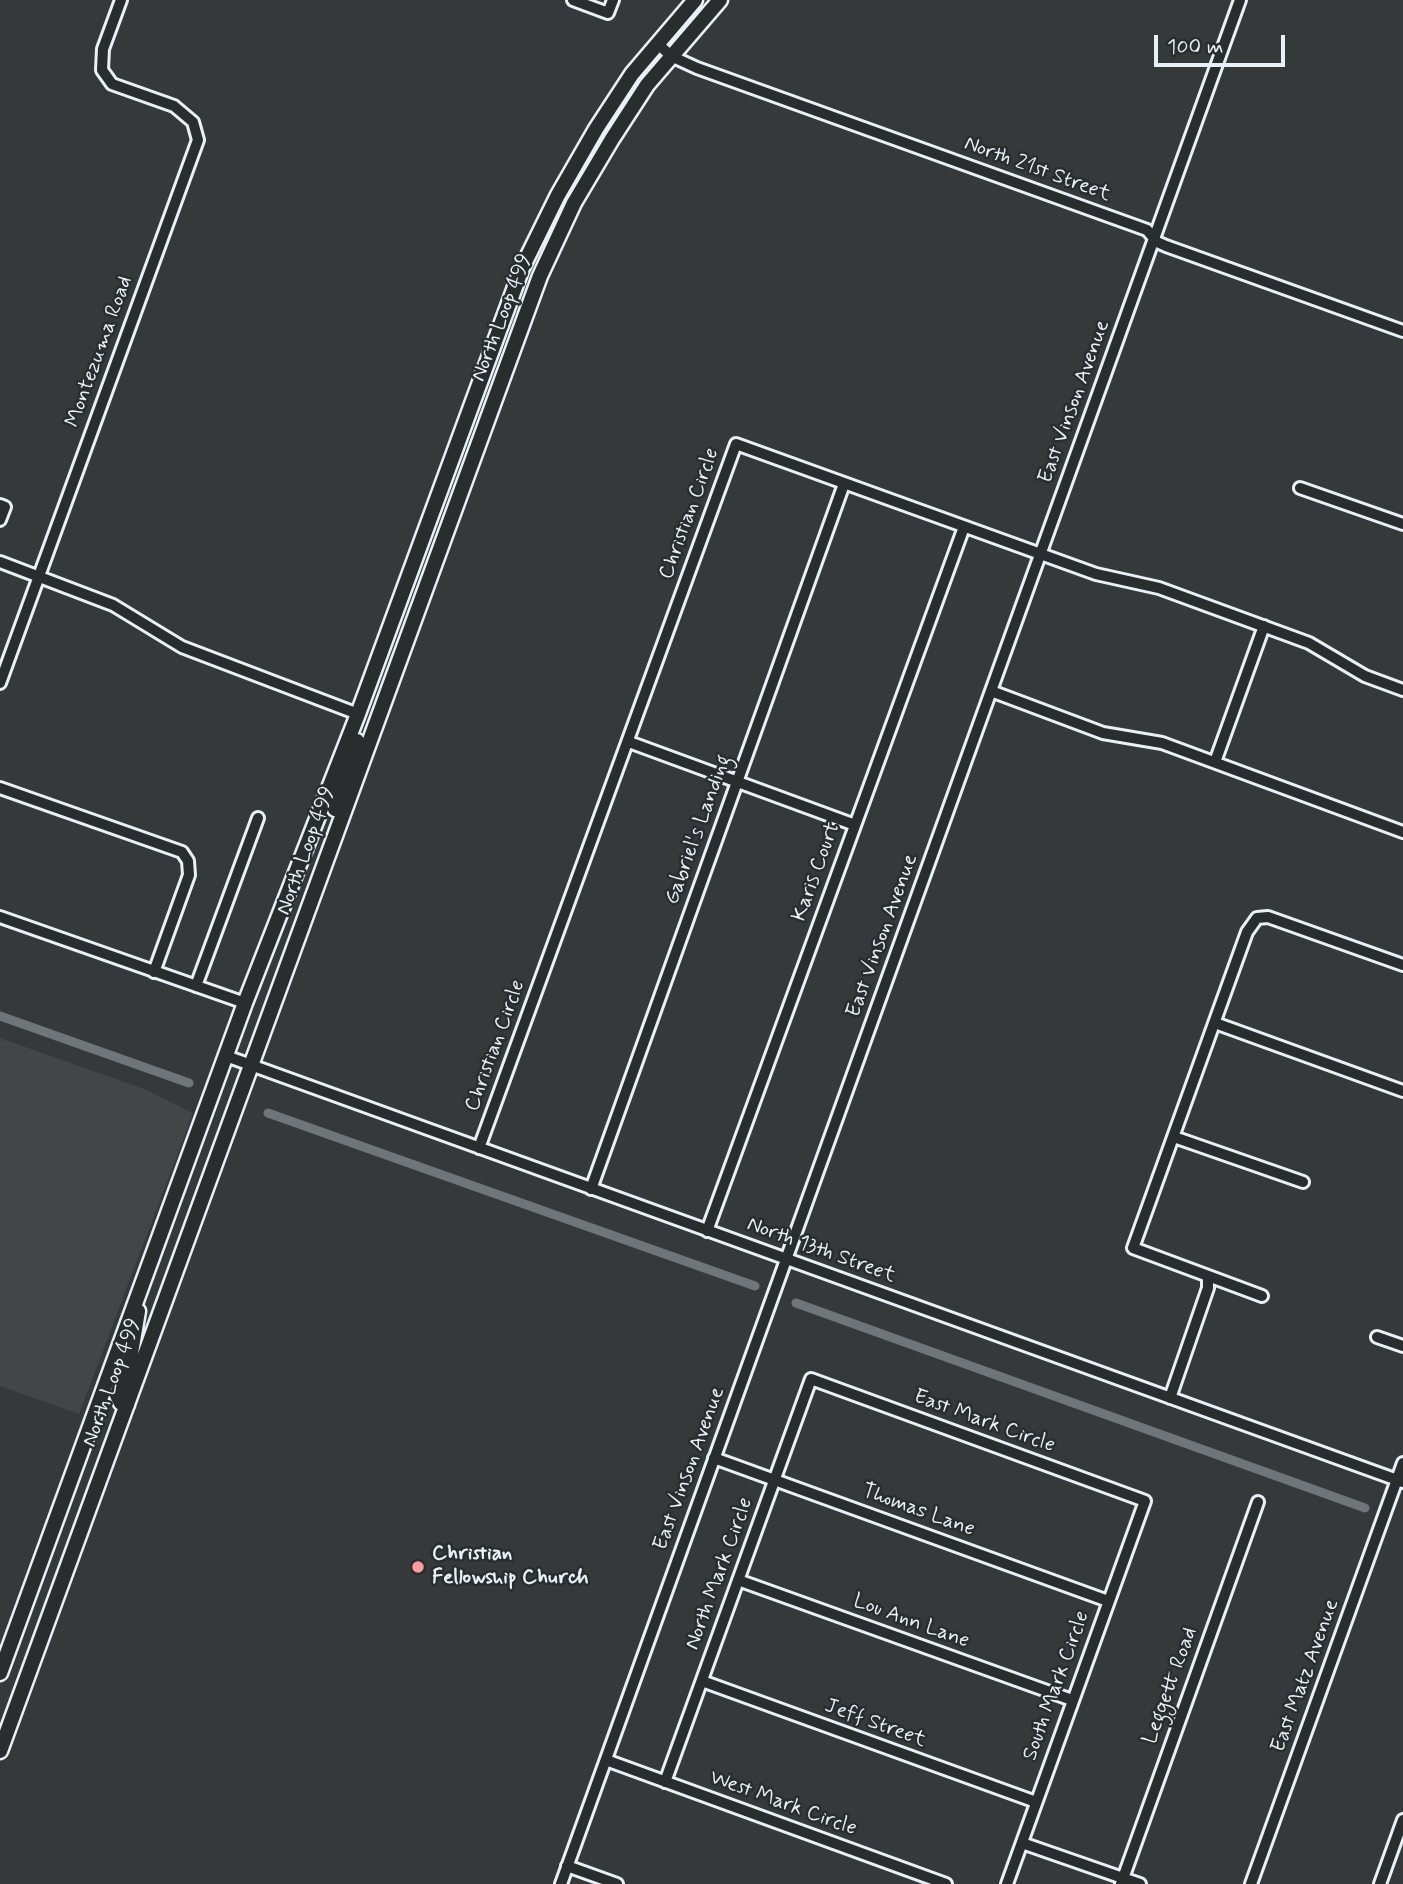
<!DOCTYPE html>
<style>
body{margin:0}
#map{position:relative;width:1403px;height:1884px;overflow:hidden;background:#35393a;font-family:Mynerve,sans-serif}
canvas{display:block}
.scale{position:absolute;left:1154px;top:35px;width:131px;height:32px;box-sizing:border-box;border:4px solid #e8f1f8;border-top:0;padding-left:9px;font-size:21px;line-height:24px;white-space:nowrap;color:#e8f1f8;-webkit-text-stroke:5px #2a2d2e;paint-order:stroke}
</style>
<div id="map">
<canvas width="1403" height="1884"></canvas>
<div class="scale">100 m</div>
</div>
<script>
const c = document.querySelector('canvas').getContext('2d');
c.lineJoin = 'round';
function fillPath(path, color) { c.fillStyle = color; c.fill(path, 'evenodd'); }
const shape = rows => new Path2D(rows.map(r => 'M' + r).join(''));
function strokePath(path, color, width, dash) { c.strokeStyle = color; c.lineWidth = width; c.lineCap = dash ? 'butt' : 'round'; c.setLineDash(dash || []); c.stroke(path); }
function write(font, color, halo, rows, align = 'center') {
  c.font = font + ' Mynerve,sans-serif'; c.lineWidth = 5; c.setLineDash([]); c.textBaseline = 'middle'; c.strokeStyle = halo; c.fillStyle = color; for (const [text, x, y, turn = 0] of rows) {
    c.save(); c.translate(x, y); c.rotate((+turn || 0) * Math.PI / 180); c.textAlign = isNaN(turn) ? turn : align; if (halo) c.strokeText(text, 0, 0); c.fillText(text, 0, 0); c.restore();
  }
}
const built = shape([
 [0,1038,144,1089,193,1113,79,1414,0,1386]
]);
const canal = shape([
 [0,1016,189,1083],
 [268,1113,755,1286],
 [796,1303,1365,1508]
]);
const minor = shape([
 [573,0,608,13,613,0],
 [657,43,671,56,697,68,1147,230,1157,242,1166,246,1403,331],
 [1300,488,1403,524],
 [0,505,5,507,0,520],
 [0,562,113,605,182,647,358,714],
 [0,683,198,140,193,122,174,106,112,84,102,70,103,49,121,0],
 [991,691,1103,733,1162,743,1403,832],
 [629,742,855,825],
 [1215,762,1264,626],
 [0,788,182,852,188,861,189,875,154,972],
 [0,917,245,1003],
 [196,986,258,818],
 [1215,1023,1403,1091],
 [226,1056,1403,1482],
 [1174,1137,1303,1182],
 [479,1148,736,444,1096,574,1159,588,1309,643,1365,676,1403,690],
 [591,1189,844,484],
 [707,1231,964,527],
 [1262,1296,1133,1248,1247,932,1257,918,1268,917,1403,965],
 [1377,1337,1403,1346],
 [1170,1398,1208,1288,1208,1276],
 [714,1458,1108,1601],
 [738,1580,1072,1700],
 [702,1681,1036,1802],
 [606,1760,946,1884],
 [665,1782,811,1379,1145,1501,1007,1884],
 [1022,1843,1140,1884],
 [567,1866,617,1884],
 [561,1884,1240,0],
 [1121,1884,1258,1502],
 [1251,1884,1403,1463],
 [1380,1884,1403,1820]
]);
const major = shape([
 [335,809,357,741],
 [127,1405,121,1403,117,1395,130,1359,138,1311],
 [0,1673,245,1003,358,714,522,268,558,195,596,129,632,74,695,0],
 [0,1751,540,276,574,203,612,139,647,85,720,0]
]);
const markers = [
 [418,1567,7,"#ff9aa2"]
];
const streetNames = [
 ["North 21st Street",1037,170,20],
 ["North Loop 499",503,318,-69],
 ["Montezuma Road",100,352,-70],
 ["East Vinson Avenue",1075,402,-70],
 ["Christian Circle",690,514,-70],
 ["Gabriel's Landing",699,830,-70],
 ["North Loop 499",307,851,-70],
 ["Karis Court",817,872,-70],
 ["East Vinson Avenue",883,936,-70],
 ["Christian Circle",496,1046,-70],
 ["North 13th Street",821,1251,20],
 ["North Loop 499",113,1383,-70],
 ["East Mark Circle",984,1422,20],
 ["East Vinson Avenue",690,1469,-70],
 ["Thomas Lane",918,1511,20],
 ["North Mark Circle",720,1574,-70],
 ["Lou Ann Lane",911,1622,20],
 ["East Matz Avenue",1306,1676,-70],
 ["South Mark Circle",1057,1686,-70],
 ["Leggett Road",1171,1686,-70],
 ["Jeff Street",875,1724,20],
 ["West Mark Circle",783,1804,20]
];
const poiNames = [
 ["Christian",432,1555],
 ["Fellowship Church",432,1579]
];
fillPath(built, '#424647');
strokePath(canal, '#707579', 9);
strokePath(minor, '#e8f1f8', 16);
strokePath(major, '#e8f1f8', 19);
strokePath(minor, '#2a2d2e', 10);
strokePath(major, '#2a2d2e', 14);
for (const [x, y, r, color] of markers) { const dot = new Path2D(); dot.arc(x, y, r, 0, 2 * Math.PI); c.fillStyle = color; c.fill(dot); strokePath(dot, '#2a2d2e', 2.5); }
write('21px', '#e8f1f8', '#2a2d2e', streetNames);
write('bold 21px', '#e8f1f8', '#2a2d2e', poiNames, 'left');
</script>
